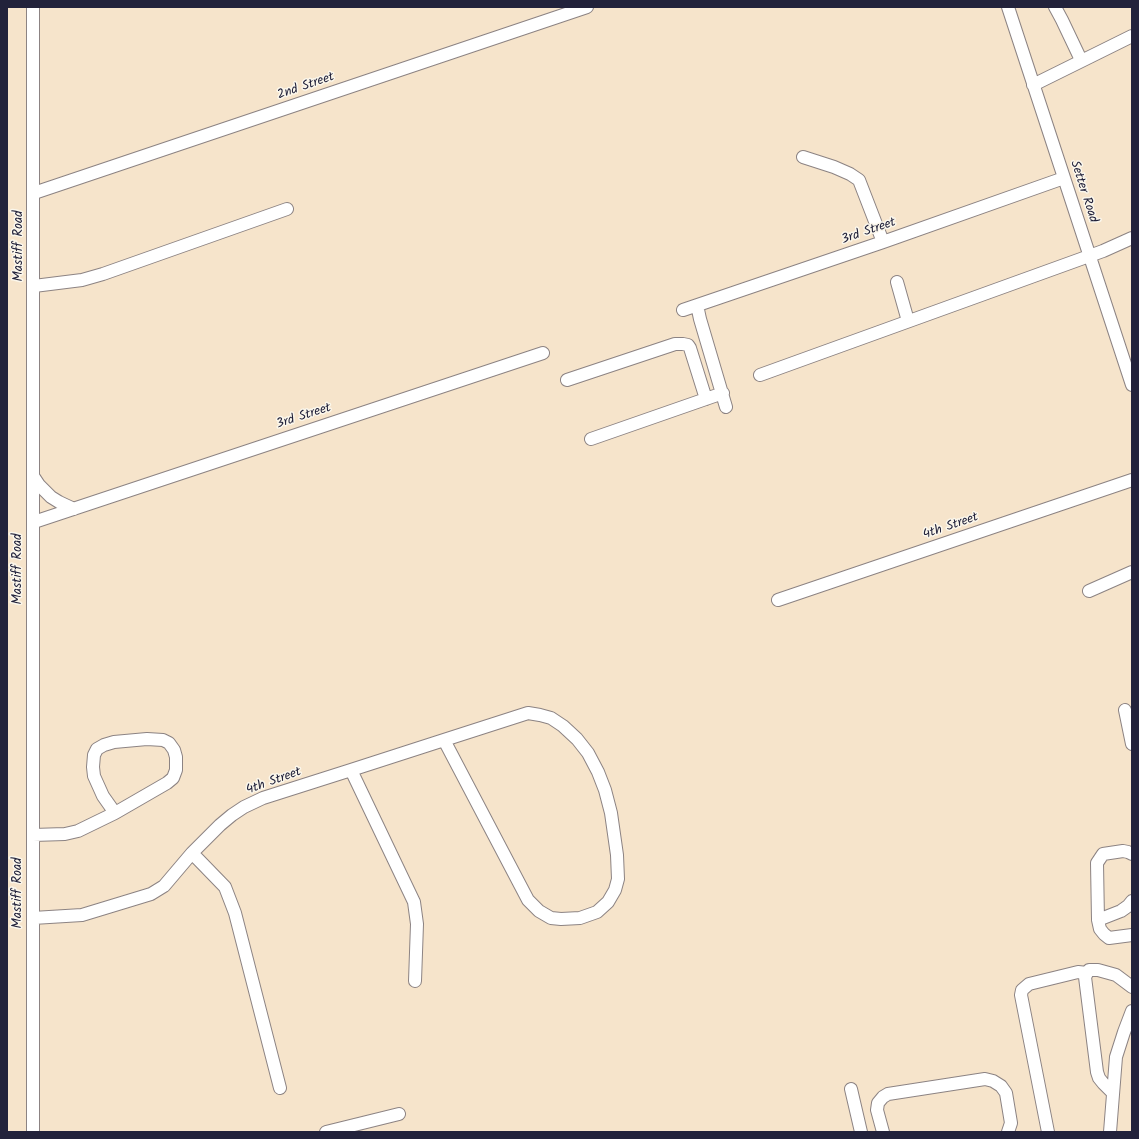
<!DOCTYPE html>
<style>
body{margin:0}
#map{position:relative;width:1139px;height:1139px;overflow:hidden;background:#f6e4cb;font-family:Kalam,sans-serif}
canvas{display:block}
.frame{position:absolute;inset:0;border:8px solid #22223b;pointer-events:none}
</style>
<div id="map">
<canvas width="1139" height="1139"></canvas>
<div class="frame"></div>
</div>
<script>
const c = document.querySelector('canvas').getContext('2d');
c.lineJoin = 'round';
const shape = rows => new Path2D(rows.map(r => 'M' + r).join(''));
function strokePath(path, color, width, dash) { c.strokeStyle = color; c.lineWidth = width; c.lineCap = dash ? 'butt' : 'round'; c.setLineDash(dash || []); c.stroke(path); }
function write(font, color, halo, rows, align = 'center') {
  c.font = font + ' Kalam,sans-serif'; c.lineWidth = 3; c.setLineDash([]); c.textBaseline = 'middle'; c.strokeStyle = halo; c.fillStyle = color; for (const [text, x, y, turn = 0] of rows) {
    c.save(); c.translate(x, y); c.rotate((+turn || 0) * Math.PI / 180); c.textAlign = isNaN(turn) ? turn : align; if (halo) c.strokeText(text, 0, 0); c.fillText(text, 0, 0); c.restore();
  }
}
const minor = shape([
 [1008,7,1132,385],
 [1055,7,1062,20,1081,60],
 [1033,85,1132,36],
 [803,157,834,167,850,174,859,180,883,242],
 [34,193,587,7],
 [897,282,908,321],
 [34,286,82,280,103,274,287,209],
 [697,305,700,319,726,407],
 [683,310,883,242,1064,178],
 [760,375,1103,251,1132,238],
 [567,380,675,344,683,344,688,345,690,348,706,399],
 [591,439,723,393],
 [33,476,39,485,51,497,59,502,74,509],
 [34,522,543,353],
 [1089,591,1132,572],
 [778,600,1132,480],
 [1125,710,1132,744],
 [351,770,414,902,417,924,415,981],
 [33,835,65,834,78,831,115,813,103,796,94,776,93,767,94,755,97,749,104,745,114,742,147,739,163,740,169,743,174,750,176,757,176,770,173,778,167,783,115,813],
 [192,853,225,887,235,913,280,1088],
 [1132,854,1128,852,1123,851,1103,854,1097,863,1098,920,1100,929,1104,934,1109,938,1132,935],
 [33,918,82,915,151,894,164,886,192,853,220,825,232,815,244,807,263,798,351,770,444,740,528,713,540,715,551,718,563,726,577,739,588,753,598,772,605,790,611,813,617,855,618,879,615,890,608,902,597,912,580,918,561,919,551,918,539,911,528,900,444,740],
 [1098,920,1121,911,1128,906,1132,901],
 [851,1089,861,1132],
 [1113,1093,1103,1083,1099,1078,1097,1072,1085,977,1087,973,1089,970,1098,970,1116,975,1132,987],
 [33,1132,33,7],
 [326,1132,399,1114],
 [883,1132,877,1110,878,1103,883,1097,888,1094,985,1079,993,1081,1001,1086,1006,1093,1011,1123,1008,1132],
 [1048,1132,1021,995,1022,990,1029,984,1078,972,1087,973],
 [1110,1132,1116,1057,1124,1032,1132,1011]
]);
const streetNames = [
 ["2nd Street",306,87,-19],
 ["Setter Road",1083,192,72],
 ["3rd Street",869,232,-19],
 ["Mastiff Road",20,246,-90],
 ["3rd Street",304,417,-18],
 ["4th Street",951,527,-19],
 ["Mastiff Road",19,569,-90],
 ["4th Street",274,782,-20],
 ["Mastiff Road",19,893,-90]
];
strokePath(minor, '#8c8383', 14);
strokePath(minor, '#fff', 12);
write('13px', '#22223b', '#fbf7ec', streetNames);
</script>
